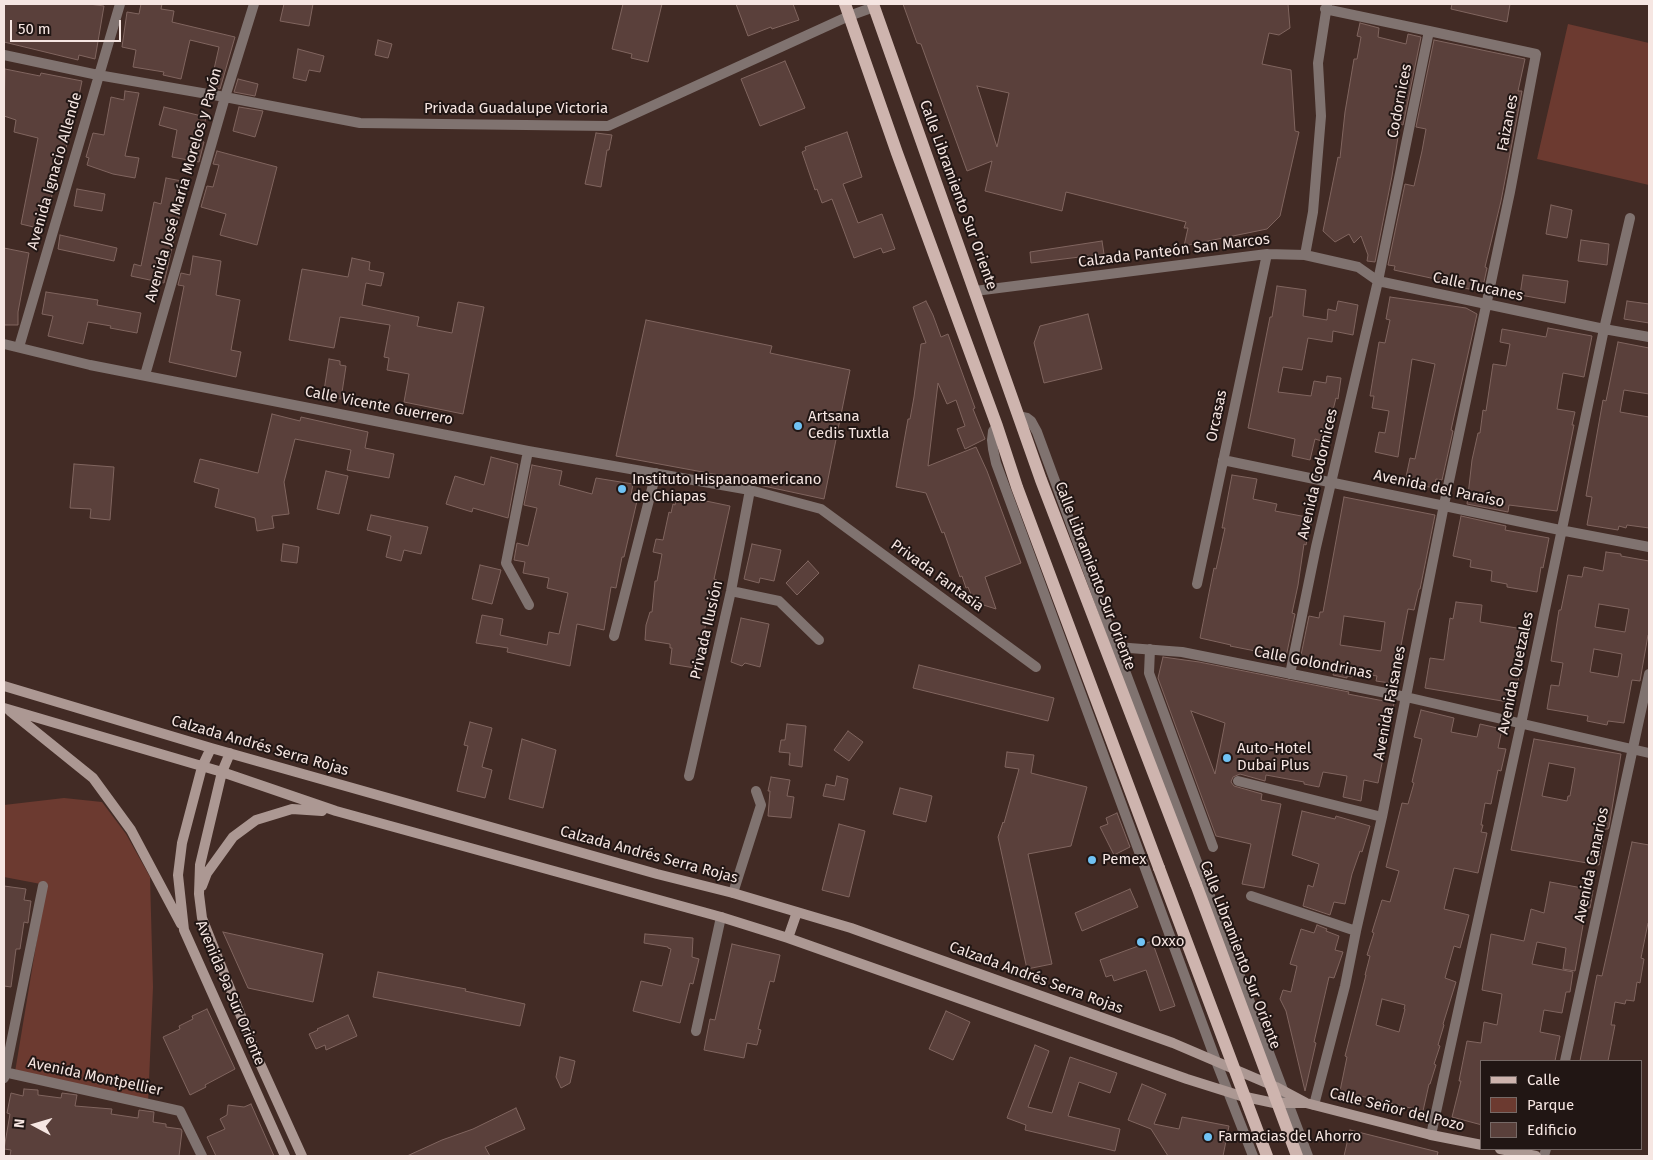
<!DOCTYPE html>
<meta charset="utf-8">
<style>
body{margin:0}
#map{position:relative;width:1653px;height:1160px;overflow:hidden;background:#422b25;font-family:"Fira Sans",sans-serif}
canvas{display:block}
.frame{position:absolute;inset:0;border:5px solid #f6e6e2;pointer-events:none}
.legend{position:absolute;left:1480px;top:1060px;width:162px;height:90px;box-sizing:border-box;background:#211614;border:1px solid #766966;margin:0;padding:6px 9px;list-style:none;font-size:15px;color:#f6e6e2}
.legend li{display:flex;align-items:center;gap:10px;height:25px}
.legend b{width:25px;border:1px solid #766966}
.north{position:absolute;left:10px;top:1100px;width:50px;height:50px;-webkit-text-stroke:4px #211614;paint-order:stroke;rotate:276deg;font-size:14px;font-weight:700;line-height:20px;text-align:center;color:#f6e6e2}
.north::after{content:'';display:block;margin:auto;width:18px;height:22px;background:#f6e6e2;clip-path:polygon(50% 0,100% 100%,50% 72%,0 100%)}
.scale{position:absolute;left:10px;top:20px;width:111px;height:22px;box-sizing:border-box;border:2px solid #f6e6e2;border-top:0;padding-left:6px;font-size:15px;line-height:18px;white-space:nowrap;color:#f6e6e2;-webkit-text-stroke:4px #211614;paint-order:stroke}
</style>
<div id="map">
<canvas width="1653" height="1160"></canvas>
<div class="frame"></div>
<ul class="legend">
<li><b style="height:6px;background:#ceb4ae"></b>Calle</li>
<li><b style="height:14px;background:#6c3a30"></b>Parque</li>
<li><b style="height:14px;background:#5a403b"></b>Edificio</li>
</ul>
<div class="north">N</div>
<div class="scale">50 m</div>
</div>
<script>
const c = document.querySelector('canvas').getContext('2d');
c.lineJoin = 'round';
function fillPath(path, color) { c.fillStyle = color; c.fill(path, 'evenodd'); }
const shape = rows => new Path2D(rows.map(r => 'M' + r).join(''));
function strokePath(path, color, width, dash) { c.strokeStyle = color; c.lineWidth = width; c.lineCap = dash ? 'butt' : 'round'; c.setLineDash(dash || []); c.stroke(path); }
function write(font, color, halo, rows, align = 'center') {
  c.font = font + ' "Fira Sans",sans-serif'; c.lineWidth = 4; c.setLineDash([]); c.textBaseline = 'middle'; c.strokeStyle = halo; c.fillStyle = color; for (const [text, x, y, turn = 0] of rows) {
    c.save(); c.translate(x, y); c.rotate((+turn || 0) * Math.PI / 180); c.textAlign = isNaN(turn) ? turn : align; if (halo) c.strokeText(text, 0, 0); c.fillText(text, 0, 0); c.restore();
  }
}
const green = shape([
 [1568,24,1649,43,1649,185,1537,159],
 [64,798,102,802,126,834,150,877,153,987,148,1104,15,1072,46,885,4,877,4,805]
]);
const building = shape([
 [4,4,89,4,104,6,95,59,79,55,78,60,4,42,4,4],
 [141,4,162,4,161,9,174,11,172,22,235,37,220,89,210,87,219,47,190,40,181,79,163,75,164,72,133,67,136,50,122,47,127,12,139,14,141,4],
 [284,4,313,4,309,26,280,21,284,4],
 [623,4,662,4,648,62,631,58,632,54,612,49,623,4],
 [736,4,793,4,799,20,772,29,771,27,748,36,736,4],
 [903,4,1288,4,1290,28,1279,35,1269,33,1262,64,1291,70,1295,131,1299,132,1280,216,1267,229,1184,246,1188,228,1184,228,1186,222,1066,192,1062,211,985,191,992,161,967,171,921,44,917,43,903,4],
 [977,86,1009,93,997,147,977,86],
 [1452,4,1510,4,1507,22,1451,9,1452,4],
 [1360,23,1379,28,1378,37,1406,44,1408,34,1421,37,1403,125,1400,124,1392,176,1375,262,1367,261,1368,255,1361,236,1354,243,1349,234,1335,242,1323,231,1338,157,1340,158,1345,112,1354,59,1357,59,1361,37,1357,36,1360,23],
 [378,40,392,44,388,58,375,55,378,40],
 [1434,40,1525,59,1518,91,1522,91,1501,201,1485,267,1487,268,1482,291,1463,288,1463,285,1394,270,1395,266,1388,265,1405,184,1414,186,1422,151,1426,129,1416,127,1434,40],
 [298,49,324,56,320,72,309,70,306,81,293,78,298,49],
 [785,61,805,108,760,126,741,79,785,61],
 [5,69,40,76,41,73,82,81,72,128,71,128,65,152,63,151,58,180,55,179,51,200,48,200,42,229,21,224,38,138,14,132,16,120,4,116,5,69],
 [238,79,258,84,255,96,234,92,238,79],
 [125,91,139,93,125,156,139,158,135,178,113,174,87,165,89,158,86,157,93,133,104,135,111,97,124,100,125,91],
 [164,107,206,117,201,141,204,142,199,162,172,157,177,130,159,125,164,107],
 [239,107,263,111,255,137,233,131,239,107],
 [847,132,862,177,843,184,858,223,882,214,895,249,883,253,881,248,854,258,832,199,822,203,817,189,815,190,802,152,806,150,805,147,847,132],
 [596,133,612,135,609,150,607,150,601,187,585,184,596,133],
 [217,151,277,167,257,245,220,235,226,214,201,207,207,186,213,187,219,165,213,164,217,151],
 [166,178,187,182,164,283,131,276,134,264,141,266,154,202,161,204,166,178],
 [77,189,105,194,102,211,74,206,77,189],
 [1551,205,1572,210,1567,238,1546,234,1551,205],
 [60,235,117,248,114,261,58,249,60,235],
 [1581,240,1609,244,1607,265,1578,261,1581,240],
 [1102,241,1104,254,1031,263,1030,252,1102,241],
 [4,248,29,253,18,312,18,325,4,325,4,248],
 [193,256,221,261,216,295,240,300,231,350,241,352,236,377,169,362,184,286,178,285,181,273,190,275,193,256],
 [352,258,370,262,369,270,384,273,381,286,366,283,362,305,419,317,417,326,452,333,458,302,484,307,463,414,404,402,409,374,387,370,389,358,384,357,390,325,340,317,334,348,289,340,302,269,348,277,352,258],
 [1523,275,1568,281,1565,303,1520,295,1523,275],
 [1277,286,1306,290,1303,316,1327,320,1328,309,1336,311,1338,301,1358,305,1353,335,1333,331,1332,342,1308,338,1302,370,1283,367,1278,392,1311,396,1314,381,1326,383,1327,376,1341,378,1338,399,1336,398,1325,442,1315,439,1310,460,1292,456,1295,439,1248,428,1270,317,1272,317,1277,286],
 [46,292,98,300,97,305,141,313,137,333,110,328,111,326,88,322,83,344,48,336,53,316,42,314,46,292],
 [1390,297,1466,308,1477,314,1451,430,1453,431,1442,480,1436,479,1434,488,1405,482,1410,458,1415,459,1435,364,1412,359,1398,457,1375,452,1379,432,1385,433,1389,411,1372,408,1374,396,1370,396,1379,342,1385,343,1390,320,1386,319,1390,297],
 [926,301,933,315,941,337,948,334,975,408,973,409,985,439,965,449,957,429,965,426,956,400,947,404,938,383,928,466,976,447,987,471,1021,563,985,577,996,609,974,602,968,587,966,588,962,576,960,577,944,532,942,533,926,493,896,487,908,419,910,419,914,397,921,344,926,343,913,307,926,301],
 [1627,301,1649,304,1649,323,1624,319,1627,301],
 [1088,314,1102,369,1044,383,1034,343,1040,326,1088,314],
 [646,320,772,346,770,353,850,370,824,499,745,482,746,480,616,456,646,320],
 [1548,328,1592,336,1584,377,1563,373,1557,409,1575,412,1572,425,1574,425,1557,511,1509,505,1508,512,1467,504,1472,460,1478,433,1480,433,1483,410,1486,411,1493,364,1506,366,1510,344,1500,342,1502,329,1546,337,1548,328],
 [1618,342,1649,348,1649,394,1624,390,1620,412,1649,417,1649,528,1627,525,1626,528,1619,526,1618,530,1587,525,1592,497,1586,496,1603,400,1606,401,1618,342],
 [329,359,340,361,340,365,346,366,341,399,323,397,329,359],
 [272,414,300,421,301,417,368,432,365,448,394,454,389,478,347,470,351,450,295,439,284,482,289,514,272,516,274,528,257,531,255,518,215,507,219,489,194,482,200,459,258,473,272,414],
 [491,457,518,464,508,518,473,508,472,512,446,504,455,476,484,485,491,457],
 [74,464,114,467,110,520,90,518,91,509,70,508,74,464],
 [532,465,562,471,559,485,592,494,596,478,633,484,631,495,634,495,633,500,637,501,624,557,622,557,616,588,611,587,604,630,577,624,570,666,507,652,508,648,476,643,482,615,503,619,500,635,547,645,549,632,559,634,568,593,547,588,549,578,523,573,525,562,514,560,517,543,528,546,537,508,524,505,532,465],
 [326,471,348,476,339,514,317,509,326,471],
 [1232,475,1257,479,1253,499,1277,504,1275,511,1312,518,1306,545,1304,544,1298,585,1292,613,1295,614,1286,657,1230,646,1231,645,1200,638,1214,568,1216,569,1225,528,1222,528,1232,475],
 [677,495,730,506,714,579,717,580,712,595,718,596,714,611,708,611,703,639,700,653,698,653,695,668,670,664,672,648,670,648,670,644,645,640,646,625,650,612,652,612,655,581,657,581,662,554,653,552,656,539,663,540,669,512,671,513,673,504,675,505,677,495],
 [1344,497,1435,515,1420,589,1419,589,1414,610,1408,609,1400,651,1403,652,1397,684,1376,681,1377,676,1353,672,1352,677,1347,676,1347,678,1333,675,1335,666,1300,660,1309,616,1319,618,1320,612,1323,612,1344,497],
 [1344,616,1385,622,1381,651,1340,645,1344,616],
 [371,515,428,527,421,554,404,550,401,561,386,557,391,536,367,530,371,515],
 [1461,516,1506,526,1505,530,1549,538,1543,568,1541,567,1537,592,1507,587,1507,584,1491,581,1492,571,1470,567,1471,560,1453,556,1461,516],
 [283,544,299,547,297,563,281,561,283,544],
 [752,544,781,550,774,581,760,578,759,583,744,579,752,544],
 [1606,552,1621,554,1621,556,1649,561,1649,636,1648,635,1640,681,1632,680,1624,723,1608,721,1607,725,1587,721,1588,716,1547,709,1551,685,1559,686,1563,663,1551,661,1559,610,1561,610,1568,575,1582,577,1584,567,1603,571,1606,552],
 [1599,604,1629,609,1625,632,1595,627,1599,604],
 [1594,649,1622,654,1618,677,1590,672,1594,649],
 [808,561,819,573,797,595,786,583,808,561],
 [480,565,501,570,492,604,472,599,480,565],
 [1456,602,1482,605,1480,622,1523,629,1519,653,1523,654,1514,703,1425,688,1430,658,1444,660,1450,618,1453,619,1456,602],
 [741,618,769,624,760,667,745,663,742,666,731,662,741,618],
 [1163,657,1199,662,1349,692,1348,694,1394,703,1378,783,1364,780,1361,801,1343,797,1347,776,1323,772,1319,787,1304,784,1304,782,1266,775,1265,781,1240,774,1233,777,1231,782,1234,786,1262,794,1261,800,1281,804,1264,888,1242,884,1251,844,1216,836,1158,678,1163,657],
 [1191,711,1225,723,1215,774,1191,711],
 [919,665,1054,698,1048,721,913,688,919,665],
 [1421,710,1454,718,1451,732,1477,737,1480,724,1502,729,1498,748,1506,749,1501,771,1498,770,1491,804,1485,803,1481,825,1483,825,1481,832,1487,833,1478,873,1454,868,1444,909,1469,915,1460,948,1454,946,1445,978,1456,982,1443,1024,1444,1025,1438,1045,1440,1046,1434,1064,1436,1065,1430,1084,1429,1084,1423,1111,1340,1091,1347,1057,1345,1056,1366,975,1365,975,1370,956,1367,955,1374,933,1372,932,1382,900,1390,902,1399,871,1386,867,1402,803,1408,804,1414,783,1412,782,1422,739,1414,737,1421,710],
 [1382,999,1405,1005,1404,1009,1405,1009,1399,1032,1376,1025,1382,999],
 [470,722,492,728,482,767,492,770,485,798,457,791,468,746,464,745,470,722],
 [787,724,806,726,802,767,789,765,790,753,779,752,781,740,785,740,787,724],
 [848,731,863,742,849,761,834,750,848,731],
 [522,739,556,750,543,808,509,799,522,739],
 [1534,739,1621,754,1609,827,1608,829,1605,829,1599,865,1511,850,1534,739],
 [1549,763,1575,768,1570,796,1568,796,1567,801,1542,796,1549,763],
 [1007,752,1034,755,1031,773,1087,787,1071,846,1028,854,1052,964,1027,969,998,837,1003,822,1004,823,1019,769,1005,767,1007,752],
 [837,776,848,779,844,800,823,796,826,784,835,786,837,776],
 [771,777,790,780,787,796,794,797,791,818,768,816,770,791,768,791,771,777],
 [900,788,932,796,926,822,893,814,900,788],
 [1302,811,1335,819,1336,816,1370,826,1362,852,1360,851,1352,874,1345,904,1334,902,1330,915,1303,906,1308,885,1313,887,1319,864,1292,855,1302,811],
 [1117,813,1130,847,1114,855,1100,827,1108,824,1106,818,1117,813],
 [839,824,865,831,849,897,822,890,839,824],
 [1632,842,1649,845,1649,923,1648,923,1641,958,1644,959,1640,983,1637,982,1634,1001,1626,1000,1625,1004,1615,1002,1611,1025,1615,1025,1608,1061,1580,1061,1597,975,1602,976,1632,842],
 [1550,882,1593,890,1590,908,1586,908,1575,971,1563,969,1566,948,1537,942,1532,964,1573,972,1570,992,1566,992,1562,1013,1544,1010,1540,1032,1560,1036,1555,1061,1482,1061,1482,1125,1452,1117,1461,1081,1459,1081,1467,1041,1481,1043,1484,1022,1497,1025,1502,994,1482,990,1491,934,1524,941,1531,909,1544,913,1550,882],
 [4,886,26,889,24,900,31,901,28,923,24,922,20,949,16,949,11,987,4,986,4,886],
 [1130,889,1138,907,1082,931,1075,913,1130,889],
 [1317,925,1327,929,1326,931,1339,936,1335,950,1343,952,1334,978,1329,977,1314,1042,1316,1043,1305,1091,1286,1011,1280,999,1283,990,1291,992,1297,966,1290,964,1301,929,1314,933,1317,925],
 [223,932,323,954,313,1002,248,988,223,932],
 [645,934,693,938,692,957,699,959,693,984,690,983,680,1023,633,1011,641,981,662,986,671,949,668,948,668,947,644,943,645,934],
 [1152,941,1175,1006,1160,1011,1146,970,1114,981,1112,975,1106,977,1100,960,1152,941],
 [732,944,780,955,774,982,770,981,758,1029,761,1030,757,1045,747,1043,744,1058,704,1050,710,1019,715,1020,732,944],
 [378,972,466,989,465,991,525,1004,520,1026,373,997,378,972],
 [207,1009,235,1069,205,1085,206,1087,190,1095,163,1037,180,1029,179,1026,193,1019,192,1016,207,1009],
 [946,1011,970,1022,953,1060,929,1049,946,1011],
 [348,1015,357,1036,326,1050,325,1045,316,1049,309,1034,318,1030,317,1029,348,1015],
 [1035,1045,1049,1051,1028,1107,1052,1113,1070,1057,1117,1073,1110,1093,1079,1082,1068,1116,1120,1129,1115,1151,1025,1130,1026,1125,1007,1118,1035,1045],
 [560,1057,575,1061,570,1083,561,1088,556,1077,560,1057],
 [1142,1084,1166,1094,1154,1124,1179,1129,1182,1117,1229,1126,1223,1156,1168,1156,1151,1129,1128,1120,1142,1084],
 [24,1089,38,1090,38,1095,61,1098,62,1093,77,1095,75,1106,112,1109,111,1114,138,1118,139,1110,154,1112,153,1122,166,1124,166,1127,181,1129,182,1131,179,1156,10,1156,11,1150,4,1149,10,1114,7,1113,11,1093,23,1096,24,1089],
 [251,1104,274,1156,216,1156,207,1137,225,1129,220,1119,227,1115,228,1105,244,1107,251,1104],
 [516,1108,525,1129,485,1147,490,1156,407,1156,442,1140,473,1129,516,1108],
 [1350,1130,1438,1152,1437,1156,1344,1156,1350,1130]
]);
const street = shape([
 [4,55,98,75,225,97,360,123,608,126,849,16,874,7],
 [1305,255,1358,267,1378,281,1604,329,1649,337],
 [975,291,1267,254,1305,255,1313,212,1321,116,1318,63,1327,5],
 [4,344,90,365,528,451,750,490,821,509,1036,667],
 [19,347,120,4],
 [145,375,225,97,254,4],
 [1018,416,1027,418,1031,421,1037,432,1116,647,1308,1156],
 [997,426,993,431,992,440,993,449,996,463,1216,1061,1253,1156],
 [528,451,506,563,529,605],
 [1223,460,1560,530,1649,547],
 [1197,584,1267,254],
 [731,591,779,601,819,640],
 [614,636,656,473],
 [1116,647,1182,652,1406,697,1649,753],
 [1150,649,1149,673,1213,847],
 [1290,674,1316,547,1378,281,1429,31,1325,9],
 [689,776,731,591,750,490],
 [1238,781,1382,817],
 [733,893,761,805,756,791],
 [1251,896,1356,931],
 [696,1031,721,917],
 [1565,1061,1649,674],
 [4,1072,180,1111,202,1156],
 [4,1078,43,886],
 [1314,1105,1345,986,1356,931,1382,817,1444,505,1510,192,1536,54,1429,31],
 [1431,1135,1521,724,1604,329,1630,218],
 [1544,1156,1546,1149]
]);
const secondary = shape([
 [4,686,211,748,657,874,733,893,851,928,1173,1043,1276,1087,1306,1103,1431,1135,1482,1145],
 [4,708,222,772,336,811,721,917,788,938,1187,1079,1241,1096,1274,1103,1304,1103],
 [10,711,93,778,131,830,181,924],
 [211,748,202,767,182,843,178,875,184,930,285,1156],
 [230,753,222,772,200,865,199,894,202,918,258,1059,302,1156],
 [202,886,207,873,233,837,256,820,292,809,322,811],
 [788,938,797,912],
 [1500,1149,1536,1156]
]);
const primary = shape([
 [845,4,897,153,997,426,1017,487,1159,868],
 [873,4,1041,480,1196,884]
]);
const primaryBridge = shape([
 [1159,868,1267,1156],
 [1196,884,1297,1156]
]);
const markers = [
 [798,426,5,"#70c2f4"],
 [622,489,5,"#70c2f4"],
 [1227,758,5,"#70c2f4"],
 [1092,860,5,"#70c2f4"],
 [1141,942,5,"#70c2f4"],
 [1208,1137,5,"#70c2f4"]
];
const streetNames = [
 ["Codornices",1400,101,-79],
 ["Privada Guadalupe Victoria",516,109],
 ["Faizanes",1508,123,-79],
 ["Avenida Ignacio Allende",55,171,-74],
 ["Avenida José María Morelos y Pavón",184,185,-74],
 ["Calle Libramiento Sur Oriente",958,195,70],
 ["Calzada Panteón San Marcos",1174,251,-7],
 ["Calle Tucanes",1478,287,12],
 ["Calle Vicente Guerrero",379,406,11],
 ["Orcasas",1217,416,-78],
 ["Avenida Codornices",1318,474,-77],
 ["Avenida del Paraíso",1439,489,12],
 ["Privada Fantasía",937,576,36],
 ["Calle Libramiento Sur Oriente",1095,576,69],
 ["Privada Ilusión",707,630,-77],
 ["Calle Golondrinas",1313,663,11],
 ["Avenida Quetzales",1516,673,-78],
 ["Avenida Faisanes",1390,703,-79],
 ["Calzada Andrés Serra Rojas",260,746,16],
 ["Calzada Andrés Serra Rojas",649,855,15],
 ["Avenida Canarios",1592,865,-78],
 ["Calle Libramiento Sur Oriente",1240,955,69],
 ["Calzada Andrés Serra Rojas",1036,978,20],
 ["Avenida 9a Sur Oriente",230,993,67],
 ["Avenida Montpellier",95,1077,12],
 ["Calle Señor del Pozo",1397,1110,14]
];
const poiNames = [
 ["Artsana",808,417],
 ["Cedis Tuxtla",808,434],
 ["Instituto Hispanoamericano",632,480],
 ["de Chiapas",632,497],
 ["Auto-Hotel",1237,749],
 ["Dubai Plus",1237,766],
 ["Pemex",1102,860],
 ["Oxxo",1151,942],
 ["Farmacias del Ahorro",1218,1137]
];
fillPath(green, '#6c3a30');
fillPath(building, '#5a403b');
strokePath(building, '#80655f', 1);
strokePath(street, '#807370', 10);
strokePath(secondary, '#ac9893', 10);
strokePath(primary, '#ceb4ae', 12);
strokePath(primaryBridge, '#ceb4ae', 12);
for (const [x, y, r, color] of markers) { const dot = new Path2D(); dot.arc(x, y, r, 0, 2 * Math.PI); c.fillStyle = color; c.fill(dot); strokePath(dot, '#211614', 2); }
write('15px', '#f6e6e2', '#211614', streetNames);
write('15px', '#f6e6e2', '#211614', poiNames, 'left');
</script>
